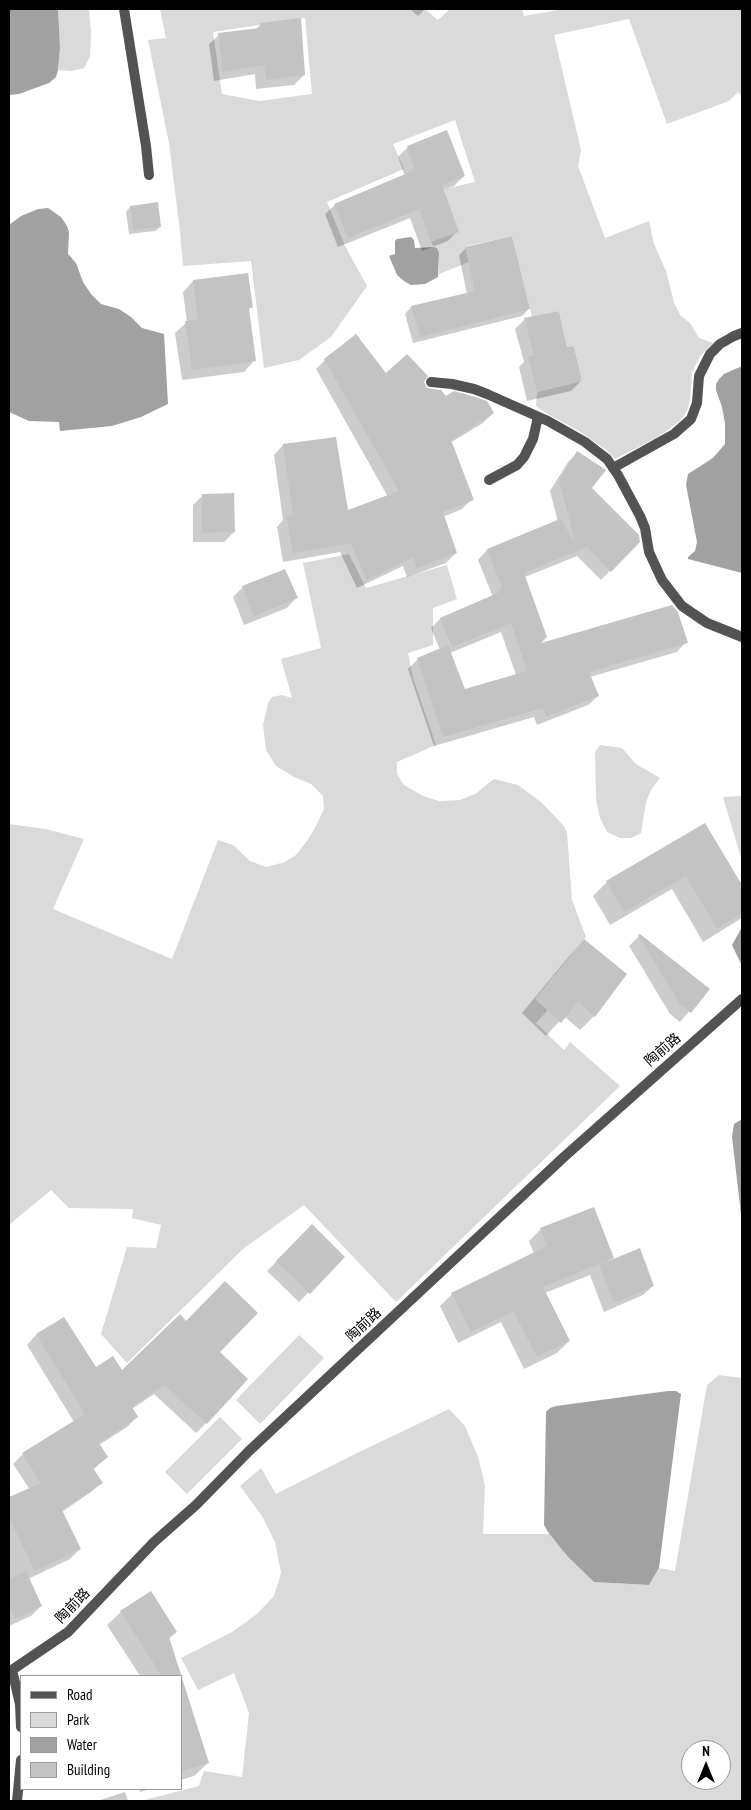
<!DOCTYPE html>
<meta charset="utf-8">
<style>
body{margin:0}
#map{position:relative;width:751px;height:1810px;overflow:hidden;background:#fff;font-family:"PT Sans Narrow",sans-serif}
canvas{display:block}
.frame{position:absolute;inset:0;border:10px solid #000;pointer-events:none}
.legend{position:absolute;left:20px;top:1675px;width:162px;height:115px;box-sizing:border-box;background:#fff;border:1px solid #999;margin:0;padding:6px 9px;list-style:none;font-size:15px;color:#000}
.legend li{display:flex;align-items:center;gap:10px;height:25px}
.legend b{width:25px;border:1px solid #999}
.north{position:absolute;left:681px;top:1740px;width:50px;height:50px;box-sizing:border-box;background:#fff;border:1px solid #999;border-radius:50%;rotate:0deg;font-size:14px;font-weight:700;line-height:20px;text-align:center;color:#000}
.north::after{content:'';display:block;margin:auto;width:18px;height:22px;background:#000;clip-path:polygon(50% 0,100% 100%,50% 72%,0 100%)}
</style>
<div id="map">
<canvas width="751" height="1810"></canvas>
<div class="frame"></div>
<ul class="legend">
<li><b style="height:6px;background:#535353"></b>Road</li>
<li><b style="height:14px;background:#dadada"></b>Park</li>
<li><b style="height:14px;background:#a1a1a1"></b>Water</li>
<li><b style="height:14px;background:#c3c3c3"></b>Building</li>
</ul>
<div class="north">N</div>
</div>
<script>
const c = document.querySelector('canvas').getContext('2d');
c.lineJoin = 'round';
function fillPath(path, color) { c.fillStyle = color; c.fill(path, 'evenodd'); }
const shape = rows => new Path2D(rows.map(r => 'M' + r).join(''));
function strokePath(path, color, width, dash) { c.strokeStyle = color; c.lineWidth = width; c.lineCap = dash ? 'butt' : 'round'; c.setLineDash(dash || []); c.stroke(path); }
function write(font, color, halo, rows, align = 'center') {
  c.font = font + ' "PT Sans Narrow","Noto Sans SC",sans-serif'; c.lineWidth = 4; c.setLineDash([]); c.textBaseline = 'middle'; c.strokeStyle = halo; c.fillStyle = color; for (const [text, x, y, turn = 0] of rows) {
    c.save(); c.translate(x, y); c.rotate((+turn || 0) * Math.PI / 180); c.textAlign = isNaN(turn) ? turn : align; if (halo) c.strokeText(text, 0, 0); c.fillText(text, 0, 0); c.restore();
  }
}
const green = shape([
 [58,9,89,9,91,32,90,57,84,68,71,71,58,70,60,48],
 [160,9,425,9,438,20,450,9,522,9,524,16,564,9,742,9,742,96,738,92,729,101,667,124,629,19,554,35,581,150,578,166,605,238,649,221,654,244,666,271,674,302,680,315,690,323,699,338,713,343,701,355,695,366,692,373,690,400,687,411,680,421,658,437,615,459,605,449,577,430,544,412,536,406,537,392,582,381,574,346,567,347,559,311,532,317,512,236,466,246,469,262,439,274,439,253,437,248,434,247,431,242,445,195,444,189,475,182,455,120,393,144,404,169,327,202,345,246,367,286,331,337,299,360,264,368,251,261,183,266,180,232,169,143,148,40,166,38],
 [305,18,312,94,259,101,222,94,213,32],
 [349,554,366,588,447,565,457,599,433,608,433,645,408,653,413,678,436,745,397,762,397,774,404,785,423,796,439,801,460,800,475,794,494,779,518,785,541,802,563,825,567,832,572,900,586,937,536,998,548,1010,536,1023,564,1050,570,1042,620,1086,396,1302,304,1205,243,1249,127,1363,101,1334,127,1247,156,1248,161,1225,132,1218,133,1209,69,1208,51,1190,9,1225,9,824,46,829,84,839,53,909,172,959,218,840,233,845,250,861,266,867,285,862,296,855,307,841,317,824,324,809,323,796,311,784,294,777,276,766,266,750,263,725,268,703,272,697,282,695,292,698,281,659,321,648,303,563],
 [600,745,622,748,636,764,660,778,651,790,646,802,641,833,631,838,620,838,607,832,600,818,596,799,595,752],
 [742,796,742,861,723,797],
 [299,1335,324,1358,260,1424,236,1400],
 [719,1375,742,1378,742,1801,141,1801,199,1786,204,1771,242,1777,249,1713,234,1673,198,1690,181,1658,232,1632,257,1614,274,1596,281,1573,275,1542,262,1516,240,1486,261,1468,276,1494,349,1457,449,1409,465,1426,478,1457,485,1485,483,1534,550,1534,568,1557,594,1582,649,1585,659,1568,675,1571,707,1385],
 [691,1750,721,1750,721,1780,691,1780],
 [220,1417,242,1439,187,1494,165,1472]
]);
const water = shape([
 [9,9,58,9,60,48,58,70,56,77,49,83,19,94,9,95],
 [48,208,61,217,67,226,69,232,68,254,76,263,83,282,91,294,101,304,119,309,131,317,142,328,164,334,168,404,141,417,112,426,60,431,59,422,29,421,9,412,9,225,21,216,38,209],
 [411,237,414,240,415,248,434,247,437,248,439,253,438,277,425,284,411,285,404,281,397,275,389,256,395,254,395,241,397,239],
 [742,366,742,573,688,559,688,557,695,551,697,542,686,485,688,474,713,458,725,444,725,424,722,407,716,390,716,384,719,379,724,374],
 [742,927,742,966,732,945],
 [742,1119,742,1223,732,1137,734,1124],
 [668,1391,676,1391,681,1394,659,1568,649,1585,594,1582,568,1557,548,1532,544,1525,546,1412,550,1408,556,1406]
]);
const shadow = shape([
 [410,9,425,9,418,16],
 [260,25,304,75,294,85,256,89,255,74,214,81,209,44,219,35,255,30],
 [446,131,464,176,454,186,442,190,457,231,448,241,422,251,410,218,338,247,325,214,335,205,405,176,398,157,407,148],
 [130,207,160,227,155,231,129,234,126,212],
 [466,248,529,309,522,316,413,343,405,314,411,307,467,294,459,255],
 [193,281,251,307,248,310,254,361,244,372,182,380,175,333,187,322,183,292],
 [525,319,566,349,581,381,571,391,527,401,519,367,524,362,515,329],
 [325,360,386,375,423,382,427,389,446,398,493,413,483,423,450,443,472,499,462,509,443,517,456,553,446,563,407,577,403,566,357,588,340,552,283,562,277,527,283,520,274,455,283,445,347,511,388,497,316,369],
 [577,453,590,488,639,541,601,580,577,556,525,577,537,646,686,642,677,652,590,677,598,696,588,705,537,725,534,717,434,746,408,669,418,659,440,650,431,628,440,619,493,597,478,560,487,550,558,522,550,491,568,462],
 [501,632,516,675,465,691,450,653],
 [202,496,234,532,224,542,193,542,193,505],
 [243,587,296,598,287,608,244,625,233,597],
 [742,613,742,636,740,636],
 [705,824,742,887,742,918,703,942,672,889,610,925,593,896,607,882],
 [640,935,708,990,680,1022,670,1014,629,946],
 [584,941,594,1016,580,1030,564,1016,546,1036,522,1013,570,955],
 [312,1226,344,1257,299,1302,267,1271],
 [541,1229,613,1258,608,1263,653,1286,643,1295,604,1312,590,1275,545,1293,569,1341,557,1353,524,1369,501,1322,458,1343,440,1306,452,1294,534,1254,529,1241],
 [64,1319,95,1369,121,1372,218,1352,206,1423,196,1433,154,1394,132,1409,137,1417,127,1427,99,1445,107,1457,93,1470,101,1483,91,1492,62,1512,80,1549,70,1559,28,1579,41,1606,31,1616,9,1626,9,1499,30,1490,13,1464,23,1454,74,1422,27,1345,36,1335],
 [121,1612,176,1632,169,1639,181,1676,140,1676,107,1625],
 [181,1679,208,1763,194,1776,181,1780],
 [139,1789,151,1789,140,1792],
 [125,1792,128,1801,97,1801]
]);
const building = shape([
 [301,18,305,75,266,80,264,65,223,72,218,33,260,28,260,23],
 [447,130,465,176,442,185,459,232,431,242,419,209,348,238,334,204,415,170,407,146],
 [158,202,161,227,133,230,130,206],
 [512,236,530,309,420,337,411,306,475,291,465,247],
 [248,273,253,308,249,308,256,361,192,370,185,321,198,319,193,280],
 [559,311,567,347,574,346,582,381,537,392,528,357,534,355,524,318],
 [356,334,386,373,407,354,428,376,424,382,427,388,441,390,446,396,454,391,472,396,487,401,494,413,451,440,474,500,443,512,457,553,417,568,413,557,367,580,350,543,293,553,286,516,293,515,283,444,336,437,348,510,399,491,324,359],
 [577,451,606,470,592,488,639,535,640,542,611,572,587,547,524,573,547,637,541,643,672,605,678,612,688,643,589,672,599,696,546,717,543,708,443,737,417,658,448,645,465,689,527,671,511,623,452,647,440,618,500,592,499,589,502,588,487,549,560,519,575,542,559,480],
 [234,493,235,532,202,533,202,494],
 [285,569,298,598,254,616,242,586],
 [705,823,742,885,742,914,717,929,686,876,624,912,606,881],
 [640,934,710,989,691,1013,680,1004,638,935],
 [584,939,627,974,595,1017,578,1002,561,1023,535,999],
 [594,1207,614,1258,543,1287,570,1341,537,1357,513,1311,471,1332,451,1293,547,1246,540,1228],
 [312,1224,345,1257,310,1294,276,1261],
 [640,1248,654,1286,614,1303,599,1265],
 [225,1281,258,1313,220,1352,248,1379,207,1424,164,1385,132,1407,138,1417,99,1443,108,1457,93,1468,103,1483,62,1510,81,1549,35,1571,9,1518,9,1497,41,1483,22,1453,85,1414,36,1334,64,1317,96,1367,113,1356,122,1370,180,1314,186,1321],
 [26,1571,42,1606,15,1619,9,1604,9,1579],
 [151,1591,177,1632,169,1637,209,1763,181,1771,181,1676,162,1676,120,1611]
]);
const street = shape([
 [124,9,146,146,149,175],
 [431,382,452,384,474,389,487,394,548,421,585,442,607,459,618,475,640,516,645,528,649,552,662,580,682,606,707,623,742,637],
 [613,468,674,434,691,419,697,403,699,376,710,354,720,344,734,336,742,333],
 [489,480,517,465,524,457,533,439,538,417],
 [12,1670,20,1704,21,1727],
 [9,1672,68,1632,154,1542,196,1505,249,1451,565,1156,742,999],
 [17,1801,21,1760]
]);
const streetNames = [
 ["陶前路",663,1050,-41],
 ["陶前路",364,1325,-43],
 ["陶前路",73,1606,-46]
];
fillPath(green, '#dadada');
fillPath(water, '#a1a1a1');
fillPath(shadow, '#0003');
fillPath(building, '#c3c3c3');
strokePath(street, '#535353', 10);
write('14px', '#000', '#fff', streetNames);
</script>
